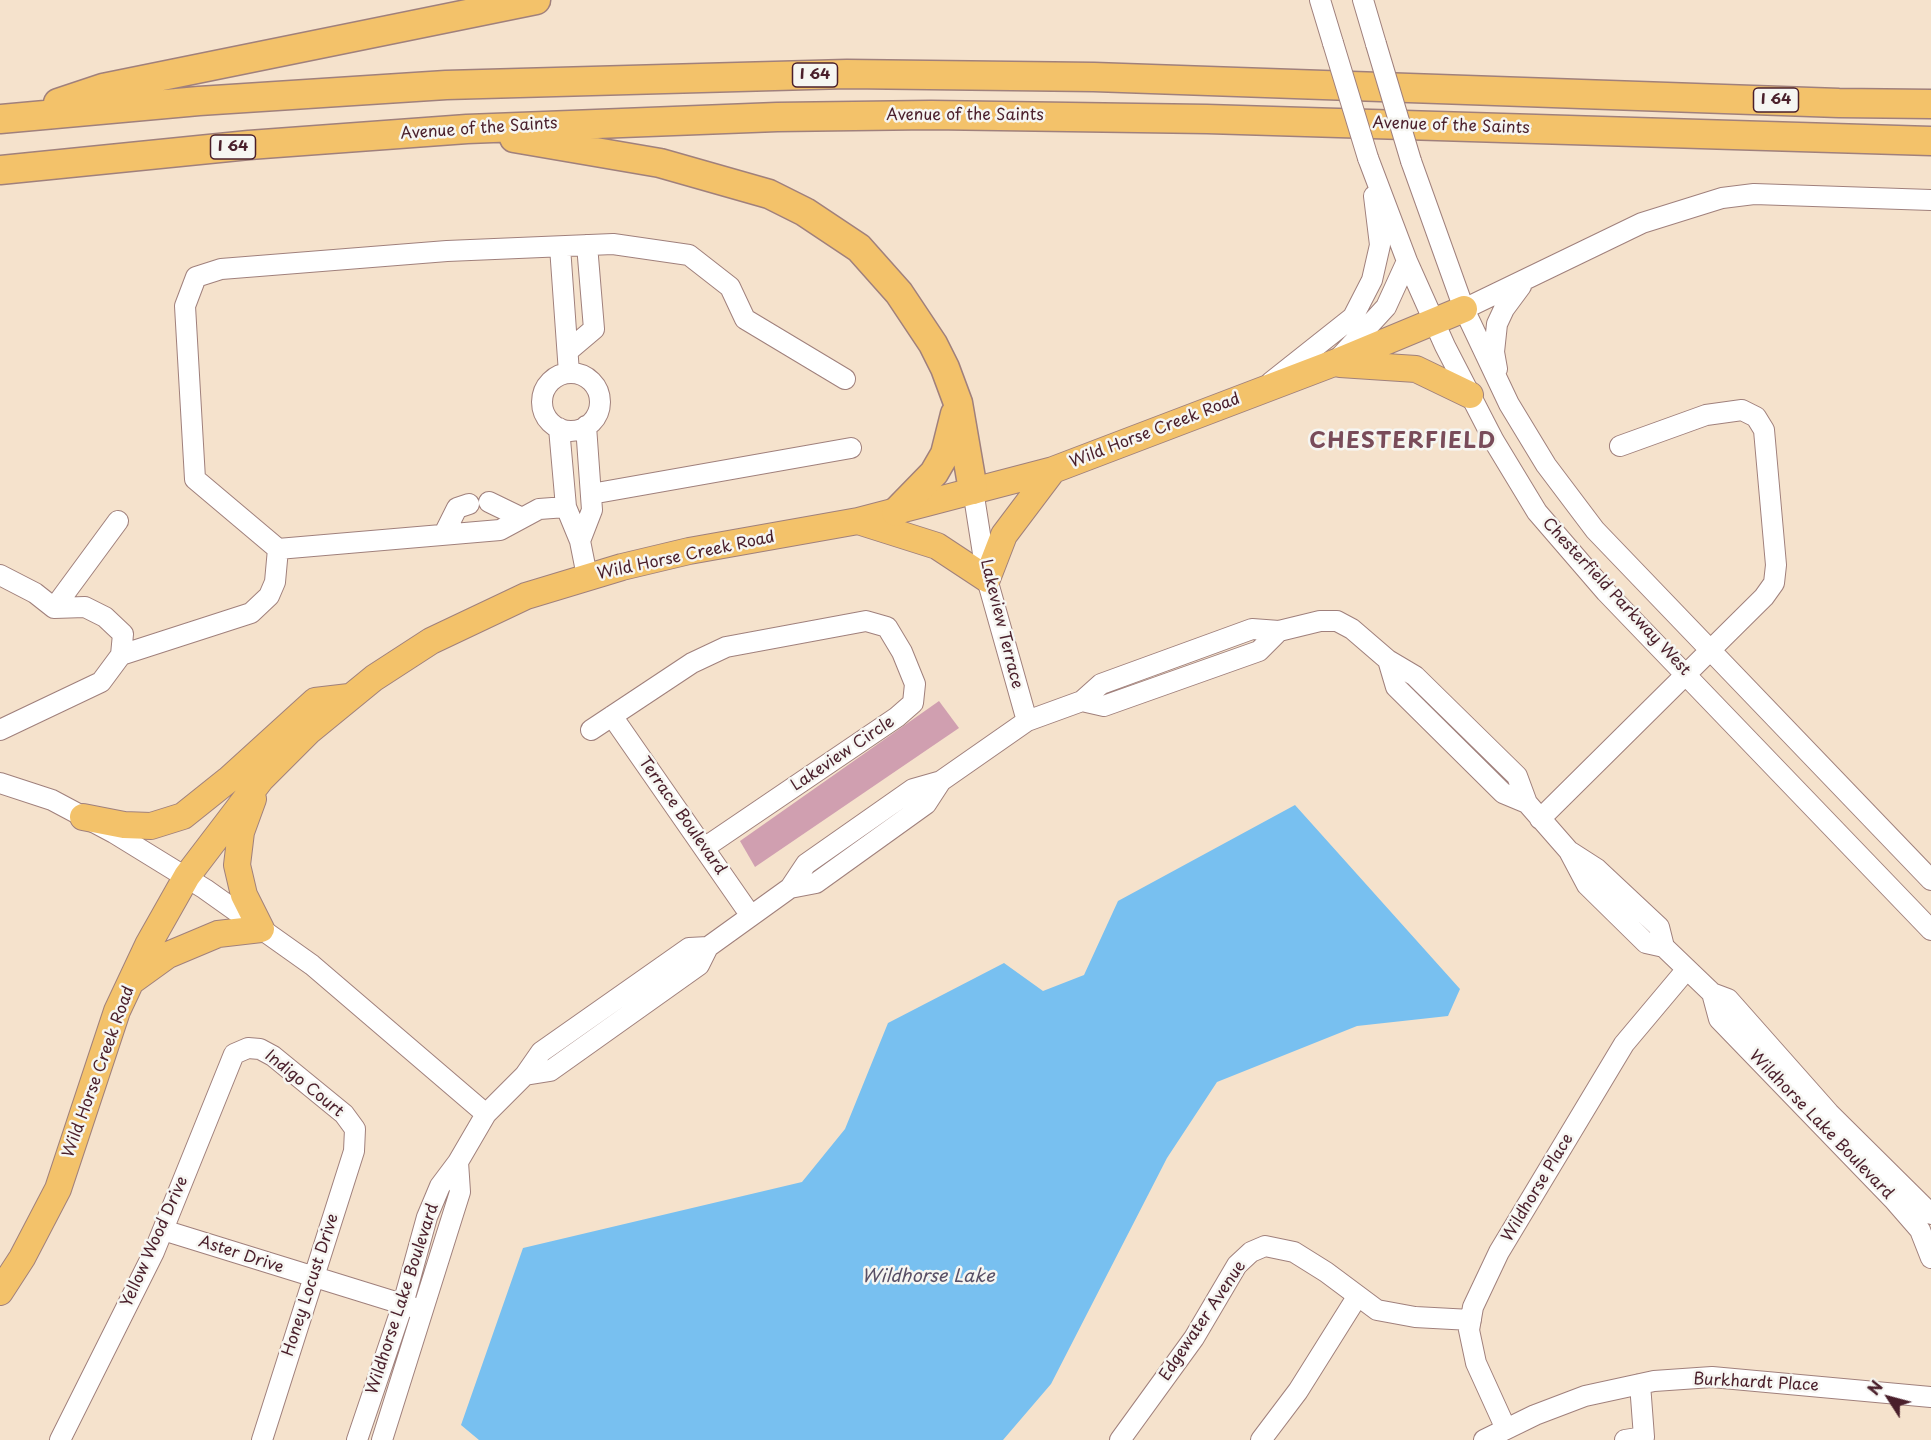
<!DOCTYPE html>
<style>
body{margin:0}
#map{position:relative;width:1931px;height:1440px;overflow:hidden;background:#f5e2cc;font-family:"Playpen Sans",sans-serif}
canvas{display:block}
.north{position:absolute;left:1859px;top:1368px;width:60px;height:60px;-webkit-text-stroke:4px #f6f6f2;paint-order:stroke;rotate:306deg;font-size:16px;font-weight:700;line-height:24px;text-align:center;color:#4a1f2b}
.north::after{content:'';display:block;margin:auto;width:21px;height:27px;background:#4a1f2b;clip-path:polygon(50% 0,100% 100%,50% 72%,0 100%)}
</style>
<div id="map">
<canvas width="1931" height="1440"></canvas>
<div class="north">N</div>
</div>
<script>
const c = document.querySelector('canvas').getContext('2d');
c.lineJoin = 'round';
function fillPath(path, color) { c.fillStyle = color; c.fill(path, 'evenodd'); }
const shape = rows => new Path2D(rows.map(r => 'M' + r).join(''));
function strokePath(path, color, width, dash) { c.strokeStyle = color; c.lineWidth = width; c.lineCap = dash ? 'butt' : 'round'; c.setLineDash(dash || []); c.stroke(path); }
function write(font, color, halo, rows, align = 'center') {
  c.font = font + ' "Playpen Sans",sans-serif'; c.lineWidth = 5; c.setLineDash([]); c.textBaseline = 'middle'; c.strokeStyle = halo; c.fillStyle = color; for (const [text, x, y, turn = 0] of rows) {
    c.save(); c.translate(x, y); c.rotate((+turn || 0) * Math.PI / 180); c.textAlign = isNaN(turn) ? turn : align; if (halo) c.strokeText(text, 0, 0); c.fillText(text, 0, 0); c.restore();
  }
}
const water = shape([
 [1295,805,1460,989,1448,1016,1357,1026,1217,1082,1167,1158,1051,1384,1003,1440,479,1440,461,1425,523,1248,802,1182,845,1129,888,1023,1004,963,1043,991,1084,975,1118,901]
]);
const building = shape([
 [939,701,959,728,755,867,740,841]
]);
const minor = shape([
 [1320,0,1333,43],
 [1363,0,1376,44],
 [1368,158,1407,261,1445,346,1494,441,1537,512,1606,592,1931,930],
 [1411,161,1464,309,1509,404,1546,465,1595,530,1931,880],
 [560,247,569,373],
 [1464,309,1642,223,1722,198,1754,194,1931,200],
 [568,351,594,329,587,245],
 [1339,358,1386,307,1407,261],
 [1497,369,1494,352,1497,324,1504,309,1521,286],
 '542 402a29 29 0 1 1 58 0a29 29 0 1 1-58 0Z',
 [1271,382,1353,317,1372,280,1380,245,1374,196],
 [559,428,566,507,580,541,587,576],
 [973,490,987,579,1027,721],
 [591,494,851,448],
 [489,502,522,518],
 [444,534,457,508,469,504],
 [580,541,592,510,586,426],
 [278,549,500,530,539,509,566,507],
 [0,575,35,593,54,608,85,607,105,617,123,634,121,655,101,682,0,730],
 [54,608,118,521],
 [1279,631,1259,651,1104,706,1082,701,1101,684,1252,629,1279,631,1320,621,1337,621,1352,629,1388,660],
 [121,655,251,613,269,596,275,582,278,549,195,479,185,306,196,277,221,269,447,251,613,244,689,255,730,287,745,319,845,379],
 [612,716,751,916],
 [591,730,692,663,726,647,866,621,887,627,902,652,915,684,913,703,897,717,704,848],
 [941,781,926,804,816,883,790,888,806,864,913,789,941,781,1027,721,1082,701],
 [0,783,52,800,114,833,205,889,312,965,486,1114],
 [1527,803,1503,793,1396,687,1388,660,1415,676,1517,776,1527,803,1569,851],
 [1540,819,1764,597,1774,583,1776,565,1764,430,1756,417,1742,410,1706,415,1620,446],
 [708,947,689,948,541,1052,525,1075,550,1071,699,965,708,947,790,888],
 [1664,947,1659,927,1597,869,1569,851,1587,885,1646,943,1664,947,1712,993],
 [458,1162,486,1114,525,1075],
 [1931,1214,1829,1113,1728,999,1712,993,1719,1019,1893,1199,1920,1230,1931,1258],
 [163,1230,415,1308],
 [1506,1429,1476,1363,1469,1330,1473,1307,1499,1252,1624,1044,1687,969],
 [60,1440,154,1252,234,1054,248,1048,260,1049,273,1056,344,1114,355,1129,354,1151,262,1440],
 [357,1440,403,1304,427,1217,440,1186,458,1162,460,1192,382,1440],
 [1120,1440,1194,1338,1237,1265,1251,1252,1265,1246,1294,1252,1326,1272,1377,1310,1415,1317,1471,1320],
 [1261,1440,1298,1391,1357,1297],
 [1484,1440,1535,1415,1585,1396,1654,1381,1712,1377,1931,1397],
 [1625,1440,1644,1437,1640,1384]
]);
const major = shape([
 [1340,364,1416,369,1470,395],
 [858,521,937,546,987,579,1004,535,1053,470],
 [83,817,124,825,151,826,183,816,228,780,315,701,349,697],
 [132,981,168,955,218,934,261,929,244,895,237,865,241,832,253,799],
 [0,1292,22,1258,58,1189,117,1011,148,945,187,876,261,779,308,732,374,678,431,641,526,596,622,567,689,551,858,521,1053,470,1334,363,1464,309]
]);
const highway = shape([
 [58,103,103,88,536,0],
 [0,119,199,101,446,85,847,74,1094,77,1839,103,1931,104],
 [514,138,660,163,769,194,805,212,859,248,899,293,933,344,945,368,958,403,973,490],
 [0,170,249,145,467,129,777,117,931,115,1207,119,1931,141],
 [896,512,934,473,945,454,955,414]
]);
const minorBridge = shape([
 [1333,43,1368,158],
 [1376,44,1411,161]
]);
const shields = [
 [815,75,45],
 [1776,100,45],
 [233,147,45]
];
const shieldNames = [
 ["I 64",815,75],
 ["I 64",1776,100],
 ["I 64",233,147]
];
const streetNames = [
 ["Avenue of the Saints",965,116],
 ["Avenue of the Saints",1451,126,2],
 ["Avenue of the Saints",479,129,-4],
 ["Wild Horse Creek Road",1155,431,-21],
 ["Wild Horse Creek Road",686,556,-12],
 ["Chesterfield Parkway West",1616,597,47],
 ["Lakeview Terrace",1001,624,76],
 ["Lakeview Circle",843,754,-34],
 ["Terrace Boulevard",682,816,55],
 ["Wild Horse Creek Road",99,1072,-70],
 ["Indigo Court",304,1084,39],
 ["Wildhorse Lake Boulevard",1821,1125,46],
 ["Wildhorse Place",1538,1188,-59],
 ["Yellow Wood Drive",155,1242,-66],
 ["Aster Drive",241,1255,18],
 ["Honey Locust Drive",311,1285,-72],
 ["Wildhorse Lake Boulevard",403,1299,-72],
 ["Edgewater Avenue",1203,1321,-56],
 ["Burkhardt Place",1756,1383,3]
];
const waterNames = [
 ["Wildhorse Lake",928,1277]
];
const districtNames = [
 ["CHESTERFIELD",1403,442]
];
fillPath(water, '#78c0f0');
fillPath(building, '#d09fb0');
strokePath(minor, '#a0807c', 22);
strokePath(major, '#a0807c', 28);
strokePath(highway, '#a0807c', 31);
strokePath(minor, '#fff', 20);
strokePath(major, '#f3c26a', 26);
strokePath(highway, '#f3c26a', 28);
strokePath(minorBridge, '#a0807c', 22, []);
strokePath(minorBridge, '#fff', 20);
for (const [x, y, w] of shields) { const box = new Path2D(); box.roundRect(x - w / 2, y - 12, w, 24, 4.5); c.fillStyle = '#f6f6f2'; c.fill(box); strokePath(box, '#4a1f2b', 1.5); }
write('bold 15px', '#4a1f2b', null, shieldNames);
write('16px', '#4a1f2b', '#f6f6f2', streetNames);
write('italic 18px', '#584f66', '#f6f6f2', waterNames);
c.letterSpacing = '1.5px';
write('bold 22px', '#794c5a', '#f6f6f2', districtNames);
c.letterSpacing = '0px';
</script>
